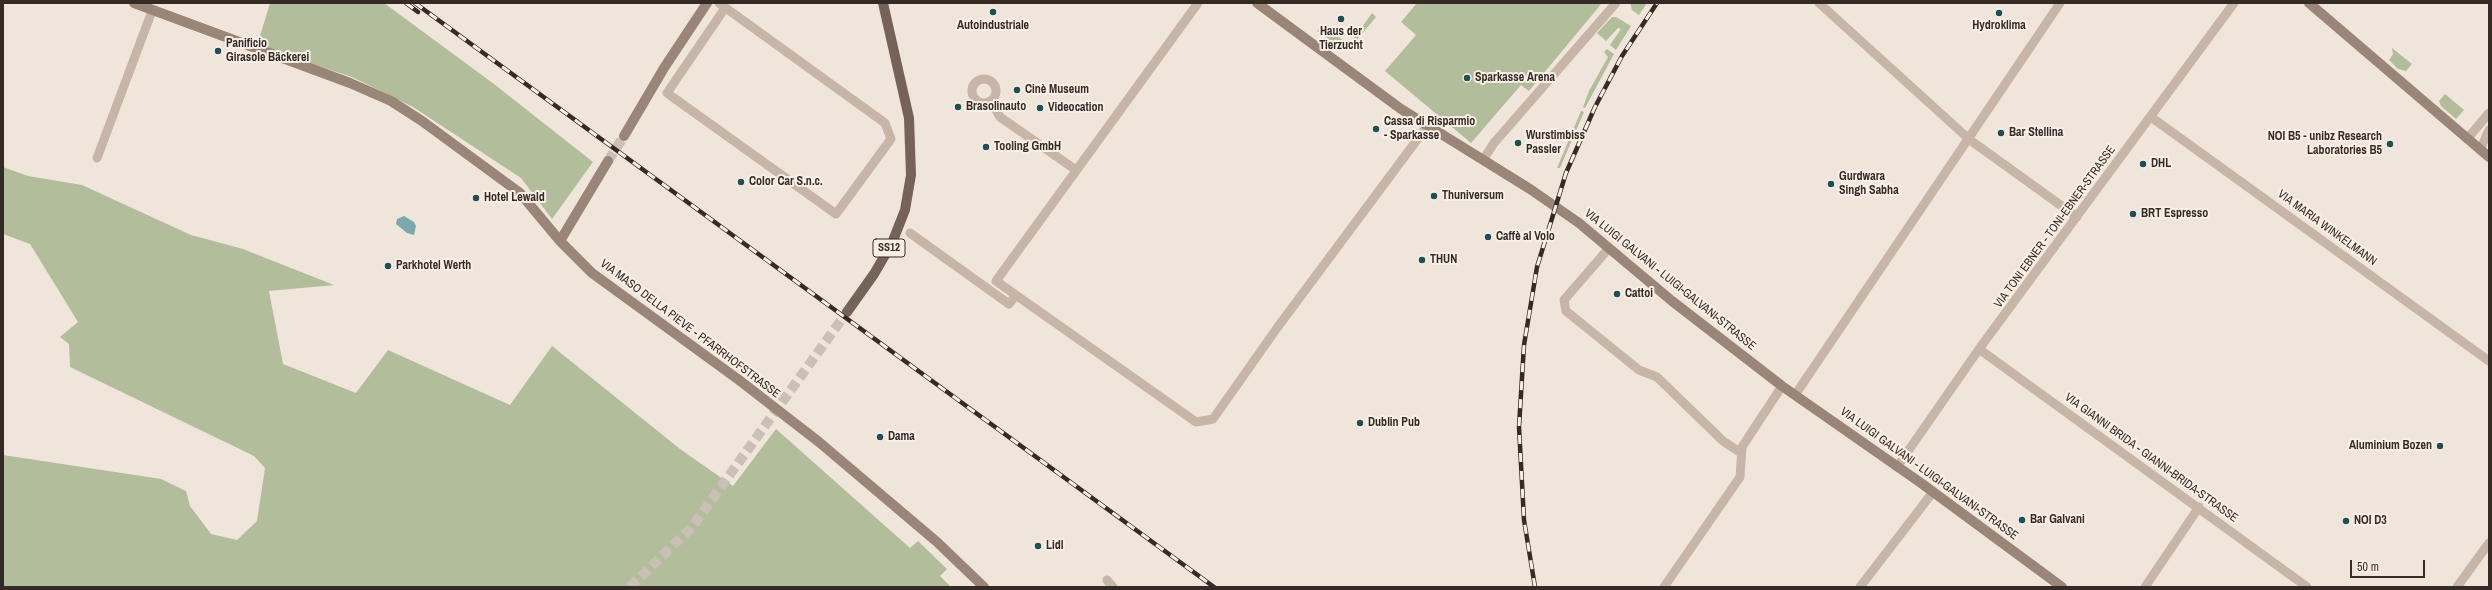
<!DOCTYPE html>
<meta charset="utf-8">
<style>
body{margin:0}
#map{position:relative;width:2492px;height:590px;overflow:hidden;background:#f0e5da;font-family:"Archivo Narrow",sans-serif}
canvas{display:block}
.frame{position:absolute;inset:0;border:4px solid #342b27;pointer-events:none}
.scale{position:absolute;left:2350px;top:560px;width:75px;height:18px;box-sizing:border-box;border:2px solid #342b27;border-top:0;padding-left:5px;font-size:12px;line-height:14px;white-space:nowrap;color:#342b27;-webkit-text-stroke:3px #f8f0e6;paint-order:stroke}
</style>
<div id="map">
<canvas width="2492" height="590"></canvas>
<div class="frame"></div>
<div class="scale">50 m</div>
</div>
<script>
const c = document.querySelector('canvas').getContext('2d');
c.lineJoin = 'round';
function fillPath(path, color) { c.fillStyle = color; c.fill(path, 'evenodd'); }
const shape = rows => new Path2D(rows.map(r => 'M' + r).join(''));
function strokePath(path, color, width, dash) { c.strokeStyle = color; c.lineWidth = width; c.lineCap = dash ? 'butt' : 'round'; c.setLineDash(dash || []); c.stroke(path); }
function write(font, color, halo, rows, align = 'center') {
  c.font = font + ' "Archivo Narrow",sans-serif'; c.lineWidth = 4; c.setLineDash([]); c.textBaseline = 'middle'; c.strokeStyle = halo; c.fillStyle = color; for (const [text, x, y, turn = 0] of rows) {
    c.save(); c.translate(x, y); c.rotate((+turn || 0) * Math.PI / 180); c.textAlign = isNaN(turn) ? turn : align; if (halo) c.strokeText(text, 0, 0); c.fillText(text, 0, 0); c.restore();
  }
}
const green = shape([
 [270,3,384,3,494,84,593,162,552,219,521,178,413,107,352,77,257,46],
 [1417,3,1602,3,1529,91,1521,85,1471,143,1385,71,1416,35,1401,22],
 [1630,3,1647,3,1639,15,1632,10],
 [1372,13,1376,17,1351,47,1342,49,1317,31,1322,24,1349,45],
 [1612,17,1616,17,1631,26,1616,50,1610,45,1621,29,1618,28,1606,41,1597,33],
 [2392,48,2412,64,2406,71,2398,69,2389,60,2393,54],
 [1607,49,1614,54,1585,108,1583,107,1589,91,1608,57,1604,52],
 [2445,94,2464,110,2456,119,2441,106,2439,101],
 [1581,111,1584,112,1560,168,1557,168],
 [3,167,28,176,82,185,191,235,243,249,334,285,269,291,283,364,356,393,388,350,510,405,552,346,680,449,733,486,776,429,910,548,918,541,947,569,940,576,951,587,3,587,3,455,161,479,186,491,190,506,211,534,237,540,257,521,265,468,254,456,70,367,69,344,60,337,78,322,30,244,3,234]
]);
const water = shape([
 [404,216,414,222,416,226,414,235,407,233,396,224,397,219]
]);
const secondaryTunnel = shape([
 [608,161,624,136]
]);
const primaryTunnel = shape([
 [630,587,692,527,847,312]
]);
const street = shape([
 [719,3,885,123,891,139,836,214,667,93,725,8],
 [1198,3,996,281,1196,422,1213,419,1277,328,1428,125],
 [1819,3,1970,140,2077,217],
 '972 91a12 12 0 1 1 24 0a12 12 0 1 1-24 0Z',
 [991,101,1000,117,1076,170],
 [2151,117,2489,361],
 [2467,139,2489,113],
 [2480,150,2489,130],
 [97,158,152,11],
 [1483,160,1494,143,1616,3],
 [910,233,1009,304,1016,295],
 [1609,248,1564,300,1566,311,1639,370,1657,377,1723,441,1741,453],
 [1979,349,2307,587],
 [1795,395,2060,3],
 [1897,467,1979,349,2234,3],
 [1107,580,1113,587],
 [1664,587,1740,477,1742,447,1782,386],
 [1860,587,1933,492],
 [2145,587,2199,507],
 [2457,587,2489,543]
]);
const secondary = shape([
 [134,3,350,83,391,101,422,121,520,193,560,241,592,273,739,380,819,442,937,542,984,587],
 [1257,3,1401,109,1530,189,1579,223,1672,301,1782,386,1921,483,2062,587],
 [2309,3,2489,157],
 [624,136,664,68,707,3],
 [560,241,608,161]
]);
const primary = shape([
 [847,312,874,274,892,243,905,210,911,175,909,118,883,3]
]);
const rail = shape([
 [406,3,418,12],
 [415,3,1214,587],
 [1535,587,1524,520,1519,427,1524,345,1537,267,1566,173,1595,107,1622,56,1657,3]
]);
const markers = [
 [993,12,4,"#1f4f53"],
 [1999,13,4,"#1f4f53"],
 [1341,19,4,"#1f4f53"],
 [218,51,4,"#1f4f53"],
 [1467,78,4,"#1f4f53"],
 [1017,90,4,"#1f4f53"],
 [958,107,4,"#1f4f53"],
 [1040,108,4,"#1f4f53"],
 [1376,129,4,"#1f4f53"],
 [2001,133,4,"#1f4f53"],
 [1518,143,4,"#1f4f53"],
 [2390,144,4,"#1f4f53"],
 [986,147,4,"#1f4f53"],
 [2143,164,4,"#1f4f53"],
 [741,182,4,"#1f4f53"],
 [1831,184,4,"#1f4f53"],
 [1434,196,4,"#1f4f53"],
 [476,198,4,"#1f4f53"],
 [2133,214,4,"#1f4f53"],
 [1488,237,4,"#1f4f53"],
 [1422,260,4,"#1f4f53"],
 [388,266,4,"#1f4f53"],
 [1617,294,4,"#1f4f53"],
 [1360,423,4,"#1f4f53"],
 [880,437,4,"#1f4f53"],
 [2440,446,4,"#1f4f53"],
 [2022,520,4,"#1f4f53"],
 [2346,521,4,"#1f4f53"],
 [1038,546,4,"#1f4f53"]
];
const shields = [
 [889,248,32]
];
const shieldNames = [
 ["SS12",889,248]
];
const poiNames = [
 ["Autoindustriale",993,26,"center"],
 ["Hydroklima",1999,26,"center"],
 ["Haus der",1341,32,"center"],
 ["Tierzucht",1341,46,"center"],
 ["Panificio",226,44],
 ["Girasole Bäckerei",226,58],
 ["Sparkasse Arena",1475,78],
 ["Cinè Museum",1025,90],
 ["Brasolinauto",966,107],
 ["Videocation",1048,108],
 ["Cassa di Risparmio",1384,122],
 ["- Sparkasse",1384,136],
 ["Bar Stellina",2009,133],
 ["Wurstimbiss",1526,136],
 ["Passler",1526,150],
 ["NOI B5 - unibz Research",2382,137,"right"],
 ["Laboratories B5",2382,151,"right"],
 ["Tooling GmbH",994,147],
 ["DHL",2151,164],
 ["Gurdwara",1839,177],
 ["Singh Sabha",1839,191],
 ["Color Car S.n.c.",749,182],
 ["Thuniversum",1442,196],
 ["Hotel Lewald",484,198],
 ["BRT Espresso",2141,214],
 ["Caffè al Volo",1496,237],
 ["THUN",1430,260],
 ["Parkhotel Werth",396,266],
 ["Cattoi",1625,294],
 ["Dublin Pub",1368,423],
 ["Dama",888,437],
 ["Aluminium Bozen",2432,446,"right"],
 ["Bar Galvani",2030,520],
 ["NOI D3",2354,521],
 ["Lidl",1046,546]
];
const streetNames = [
 ["VIA TONI EBNER - TONI-EBNER-STRASSE",2055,227,-54],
 ["VIA MARIA WINKELMANN",2327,228,36],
 ["VIA LUIGI GALVANI - LUIGI-GALVANI-STRASSE",1670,280,39],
 ["VIA MASO DELLA PIEVE - PFARRHOFSTRASSE",690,329,37],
 ["VIA GIANNI BRIDA - GIANNI-BRIDA-STRASSE",2151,458,36],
 ["VIA LUIGI GALVANI - LUIGI-GALVANI-STRASSE",1929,474,36]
];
fillPath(green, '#b2be9b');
fillPath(water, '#7ba9ab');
strokePath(secondaryTunnel, '#cac0b6', 10, [10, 5]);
strokePath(primaryTunnel, '#cac0b6', 10, [10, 5]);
strokePath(street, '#c7b5a7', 9);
strokePath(secondary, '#9a8579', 10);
strokePath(primary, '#756259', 10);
strokePath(rail, '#342b27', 4.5);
strokePath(rail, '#f8f0e6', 3, [9]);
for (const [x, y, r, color] of markers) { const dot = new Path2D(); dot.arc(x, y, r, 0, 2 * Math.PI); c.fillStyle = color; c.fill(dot); strokePath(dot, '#f8f0e6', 1.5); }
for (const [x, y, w] of shields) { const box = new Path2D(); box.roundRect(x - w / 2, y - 9, w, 18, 3); c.fillStyle = '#f8f0e6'; c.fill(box); strokePath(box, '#342b27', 1); }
write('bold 11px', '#342b27', null, shieldNames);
write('bold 12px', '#342b27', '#f8f0e6', poiNames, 'left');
write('12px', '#342b27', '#f8f0e6', streetNames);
</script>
